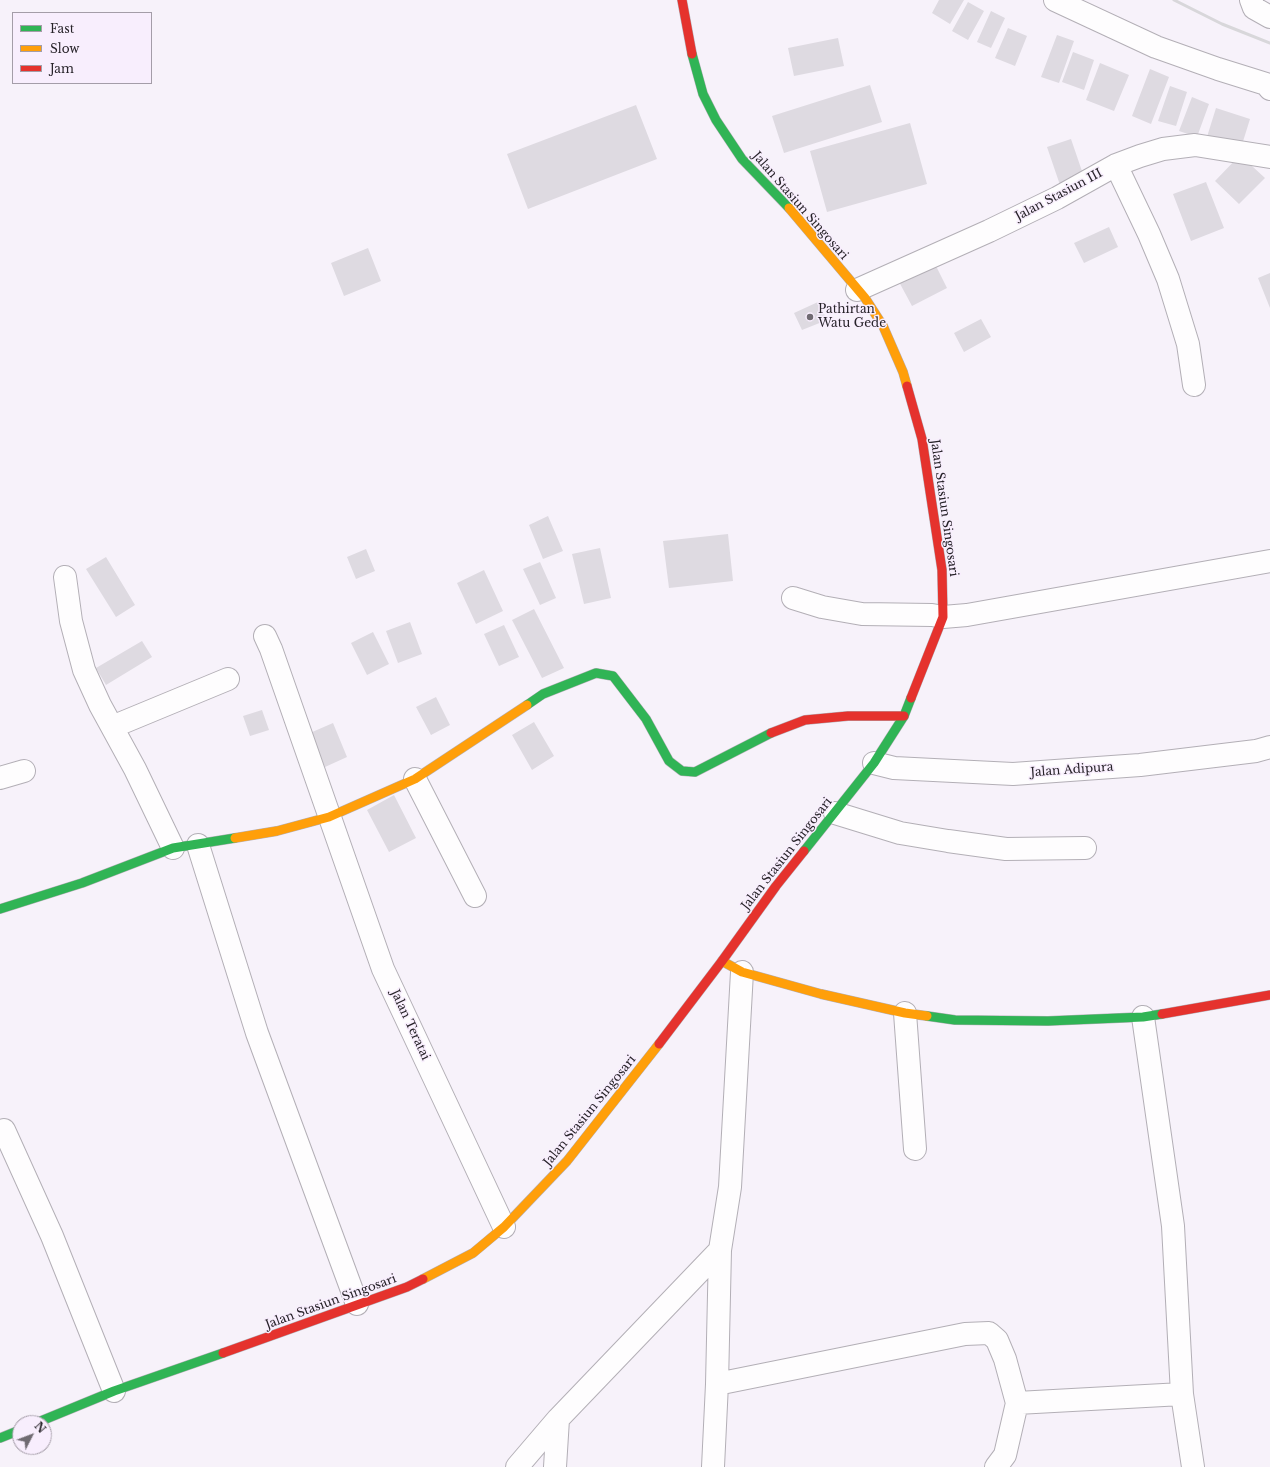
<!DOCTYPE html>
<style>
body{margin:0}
#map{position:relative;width:1270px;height:1467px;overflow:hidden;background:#f7f2fa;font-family:"Libre Baskerville",serif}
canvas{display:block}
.legend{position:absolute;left:12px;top:12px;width:140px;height:72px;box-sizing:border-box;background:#f8eefd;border:1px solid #a49da8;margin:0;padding:5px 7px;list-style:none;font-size:12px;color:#272329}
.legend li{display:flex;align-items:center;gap:8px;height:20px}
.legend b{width:20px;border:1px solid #a49da8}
.north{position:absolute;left:12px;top:1415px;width:40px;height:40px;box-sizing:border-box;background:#f8eefd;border:1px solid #a49da8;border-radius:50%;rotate:48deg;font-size:11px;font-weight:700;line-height:16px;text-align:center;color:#272329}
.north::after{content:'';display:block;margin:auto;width:14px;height:18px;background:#706b72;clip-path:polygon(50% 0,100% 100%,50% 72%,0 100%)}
</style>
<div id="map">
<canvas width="1270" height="1467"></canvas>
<ul class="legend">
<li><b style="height:5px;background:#30b455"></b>Fast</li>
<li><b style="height:5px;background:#ff9f0a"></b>Slow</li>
<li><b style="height:5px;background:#e5322d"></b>Jam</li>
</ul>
<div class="north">N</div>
</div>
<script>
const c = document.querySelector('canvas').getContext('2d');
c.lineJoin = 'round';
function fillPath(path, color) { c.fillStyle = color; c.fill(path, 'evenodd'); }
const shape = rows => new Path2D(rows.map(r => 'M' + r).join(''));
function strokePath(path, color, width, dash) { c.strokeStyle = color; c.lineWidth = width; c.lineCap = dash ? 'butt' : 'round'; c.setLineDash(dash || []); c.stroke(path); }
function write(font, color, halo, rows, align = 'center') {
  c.font = font + ' "Libre Baskerville",serif'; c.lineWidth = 3; c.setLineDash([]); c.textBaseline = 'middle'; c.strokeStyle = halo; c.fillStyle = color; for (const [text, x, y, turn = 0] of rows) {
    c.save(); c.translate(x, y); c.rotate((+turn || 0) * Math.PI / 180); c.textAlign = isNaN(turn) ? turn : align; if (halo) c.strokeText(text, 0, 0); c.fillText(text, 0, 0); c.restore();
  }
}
const building = shape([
 [939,0,964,0,950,24,932,13],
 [968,2,984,11,968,40,952,31],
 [991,11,1005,18,991,48,977,42],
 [1008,28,1027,36,1015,66,995,58],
 [1057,35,1074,41,1059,83,1041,77],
 [838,38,844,66,794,76,788,48],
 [1073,52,1094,60,1084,90,1062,82],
 [1100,63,1129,75,1114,111,1086,100],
 [1150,69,1169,77,1151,124,1132,116],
 [870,85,882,122,784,153,772,116],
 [1170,86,1187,92,1176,126,1158,121],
 [1192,97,1209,104,1197,137,1179,131],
 [636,105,657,159,528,209,507,154],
 [1216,108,1250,119,1240,151,1206,140],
 [910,123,927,184,827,212,810,151],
 [1071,139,1084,177,1060,185,1047,147],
 [1240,155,1265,178,1239,204,1215,181],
 [1206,182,1224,228,1191,241,1173,194],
 [1109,227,1118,247,1084,263,1074,243],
 [368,248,381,281,344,296,331,263],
 [934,262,947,288,912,306,898,280],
 [1270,273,1270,308,1258,278],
 [818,302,827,320,802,330,794,313],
 [981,319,991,337,964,352,954,333],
 [548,516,563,551,543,559,529,525],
 [728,534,733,581,669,588,663,541],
 [600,548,611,598,584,604,572,554],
 [366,549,375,571,356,579,347,557],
 [106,557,135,605,116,617,86,569],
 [540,562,556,598,540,605,523,569],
 [484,570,503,611,476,624,457,583],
 [534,609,564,668,542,678,512,620],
 [410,622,422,654,398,663,386,631],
 [504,625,519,657,499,666,484,634],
 [373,632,389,664,367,675,351,643],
 [142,641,152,657,106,685,96,668],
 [436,697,450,725,431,735,416,707],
 [262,710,269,730,250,736,243,716],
 [534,722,554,756,532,770,512,735],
 [333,723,347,757,325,767,310,733],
 [394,795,416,838,389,852,367,810]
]);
const street = shape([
 [1055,0,1156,47,1218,69,1266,84,1270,89],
 [1251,0,1254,8,1270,17],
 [1116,165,1149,234,1168,279,1188,344,1194,385],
 [857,290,989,231,1057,198,1116,165,1140,156,1163,149,1195,145,1270,157],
 [65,577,71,621,84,670,100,705,135,769,173,848],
 [793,598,822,607,862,614,932,615,943,617,967,615,1270,561],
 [265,636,271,649,383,969,504,1227],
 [112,727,228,679],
 [874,763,894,768,1013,774,1140,765,1256,751,1270,747],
 [0,778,24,771],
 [415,779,475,896],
 [835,813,900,833,948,841,1006,849,1085,848],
 [198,845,257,1033,357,1304],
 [905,1013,915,1149],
 [1143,1017,1173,1226,1182,1394,1193,1467],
 [4,1130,52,1236,114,1391],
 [717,1384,965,1334,989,1333,997,1340,1005,1359,1017,1403,1005,1455,996,1467],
 [1017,1403,1182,1394],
 [517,1467,558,1419,720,1250],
 [555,1467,558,1419],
 [713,1467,717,1384,720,1250,730,1187,742,972]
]);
const fast = shape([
 [692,54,703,94,716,120,742,159,789,208],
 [527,705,543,694,596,673,613,676,646,719,669,761,682,771,695,772,771,733],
 [804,851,874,763,904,716,911,698],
 [0,909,82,883,173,848,235,838],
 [927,1016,955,1020,1048,1021,1143,1017,1162,1014],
 [36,1423,114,1391,223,1353],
 [0,1438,20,1430]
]);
const slow = shape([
 [789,208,865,298,883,326,903,372,907,386],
 [235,838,277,831,329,817,415,779,527,705],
 [722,961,742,972,821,994,905,1013,927,1016],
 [423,1279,473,1253,504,1227,567,1161,659,1044]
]);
const jam = shape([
 [682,0,692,54],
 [907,386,922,439,942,570,943,617,911,698],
 [771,733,805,720,848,716,904,716],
 [1162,1014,1270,995],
 [659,1044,722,961,776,886,804,851],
 [223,1353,407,1287,423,1279]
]);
const rail = shape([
 [1174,0,1222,24,1270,43]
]);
const markers = [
 [810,317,4,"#706b72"]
];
const streetNames = [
 ["Jalan Stasiun III",1059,195,-28],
 ["Jalan Stasiun Singosari",800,206,49],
 ["Jalan Stasiun Singosari",944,508,82],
 ["Jalan Adipura",1072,770,-4],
 ["Jalan Stasiun Singosari",787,854,-52],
 ["Jalan Teratai",410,1025,65],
 ["Jalan Stasiun Singosari",590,1111,-51],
 ["Jalan Stasiun Singosari",331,1302,-20]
];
const poiNames = [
 ["Pathirtan",818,310],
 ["Watu Gede",818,324]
];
fillPath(building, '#dedae1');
strokePath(street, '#b3afb6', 24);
strokePath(fast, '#b3afb6', 10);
strokePath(slow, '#b3afb6', 10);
strokePath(jam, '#b3afb6', 10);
strokePath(street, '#fefdfe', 22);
strokePath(fast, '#30b455', 9);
strokePath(slow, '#ff9f0a', 9);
strokePath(jam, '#e5322d', 9);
strokePath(rail, '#d8d7da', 3);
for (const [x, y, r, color] of markers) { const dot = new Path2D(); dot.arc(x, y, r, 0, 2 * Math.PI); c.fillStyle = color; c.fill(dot); strokePath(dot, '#f8eefd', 1.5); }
write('12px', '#272329', '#f8eefd', streetNames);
write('12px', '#272329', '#f8eefd', poiNames, 'left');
</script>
